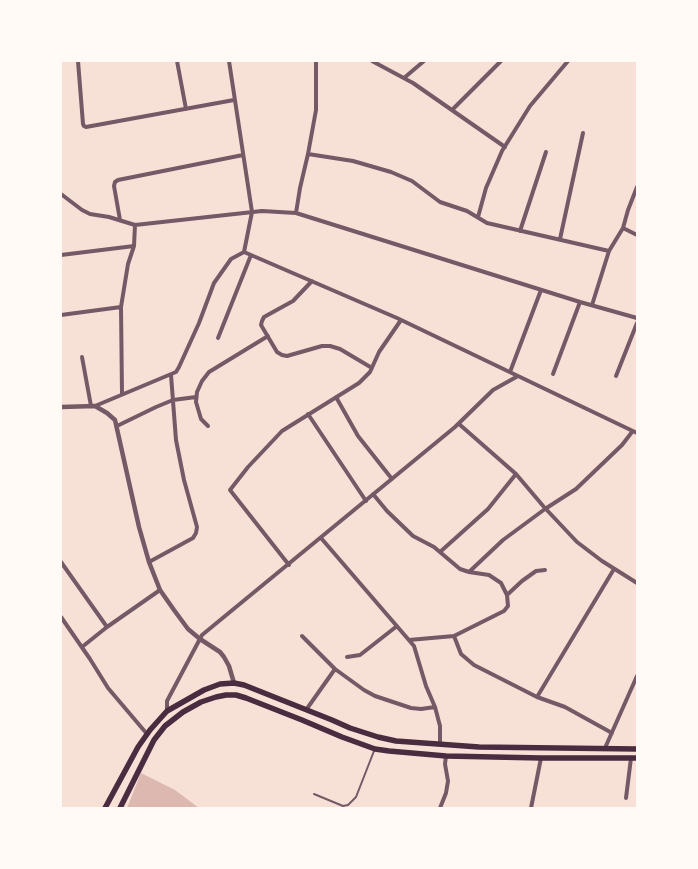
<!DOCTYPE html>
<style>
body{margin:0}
#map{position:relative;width:698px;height:869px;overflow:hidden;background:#f7e1d7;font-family:Overpass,sans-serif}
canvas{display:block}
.frame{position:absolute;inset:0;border:62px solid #fffaf5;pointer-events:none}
</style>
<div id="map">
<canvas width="698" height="869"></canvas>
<div class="frame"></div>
</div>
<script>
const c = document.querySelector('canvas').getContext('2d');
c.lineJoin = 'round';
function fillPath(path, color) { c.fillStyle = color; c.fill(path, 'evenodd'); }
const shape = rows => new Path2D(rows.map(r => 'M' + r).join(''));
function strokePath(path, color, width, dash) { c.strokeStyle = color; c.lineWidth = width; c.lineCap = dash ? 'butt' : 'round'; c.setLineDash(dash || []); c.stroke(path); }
const water = shape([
 [141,773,175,790,199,808,127,808]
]);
const service = shape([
 [314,794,343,806,348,805,356,797,374,751]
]);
const minor = shape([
 [78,61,83,124,84,126,86,127,234,100],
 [177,61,186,109],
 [229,61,252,212,244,252],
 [372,61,413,83,505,147],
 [404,78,424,61],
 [452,110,501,61],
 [308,154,353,161,391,172,412,181,440,202,467,211,487,223,609,251],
 [61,194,82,210,90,214,109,217,135,225,262,211,296,213,580,302,637,318],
 [296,213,300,188,308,154,316,110,316,61],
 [478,217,486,188,502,151,530,106,568,61],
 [120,220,114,186,115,182,118,180,243,155],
 [623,228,637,235],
 [520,231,546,152],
 [560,239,583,133],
 [61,255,134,246],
 [312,281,293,301,264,317,262,321,261,325,277,352,282,355,287,356,322,346,330,346,340,349,372,368],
 [592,305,609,251,623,228,628,210,637,187],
 [61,315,121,307],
 [218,338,251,255],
 [82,357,91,406],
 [510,372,541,290],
 [553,374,580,302],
 [616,376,637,323],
 [122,394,121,307,128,264,134,246,135,225],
 [336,397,358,436,392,479],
 [95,406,176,372,179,367,199,323,214,283,231,259,244,252,397,318,518,376],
 [308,414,366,501],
 [459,424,516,474,544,507,577,542,602,561,637,583],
 [117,426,156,407,173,400,196,397],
 [208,426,201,419,196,402,197,392,202,381,209,372,268,336],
 [373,494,387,511,413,536,434,547,460,569,469,572,489,575,501,583,507,595,508,606,504,611,454,636,409,640],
 [321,538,414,646,426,686,435,707,440,726,440,744],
 [440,552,488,509,516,474],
 [61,562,107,627],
 [149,562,193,538,196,533,197,527,184,480,176,440,171,375],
 [289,565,230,490,248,467,282,431,359,383,370,372,379,352,401,320],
 [469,572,503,540,545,509,576,489,622,445,632,432],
 [507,595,522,581,536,571,545,570],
 [61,617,90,659,108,688,147,734],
 [302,636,335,669,364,690,375,696,411,708,421,709,435,707],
 [454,636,461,654,474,665,537,697,565,707,612,733],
 [82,647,107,627,160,590],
 [347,657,360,655,397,626],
 [537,697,614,569],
 [306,710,335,669],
 [167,711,167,701,202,635,455,427,493,390,518,376,637,433],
 [605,748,637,676],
 [626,798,631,758],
 [440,808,446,793,448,781,445,764,446,756],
 [531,808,541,758]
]);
const tertiary = shape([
 [61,407,95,406,107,413,115,420,139,527,149,562,160,590,174,610,188,629,200,639,220,652,224,657,229,666,234,683]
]);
const trunk = shape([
 [105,808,138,747,150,730,167,711,204,690,220,684,234,683,244,685,332,720,350,728,378,737,396,741,479,747,637,749],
 [120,808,154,740,165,726,183,712,201,702,216,697,226,695,236,695,246,698,302,720,342,737,375,749,389,751,446,756,541,758,637,758]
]);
fillPath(water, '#dcb8b0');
strokePath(service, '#755966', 2);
strokePath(minor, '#755966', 4);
strokePath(tertiary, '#755966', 4.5);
strokePath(trunk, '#4a2c40', 5.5);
</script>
